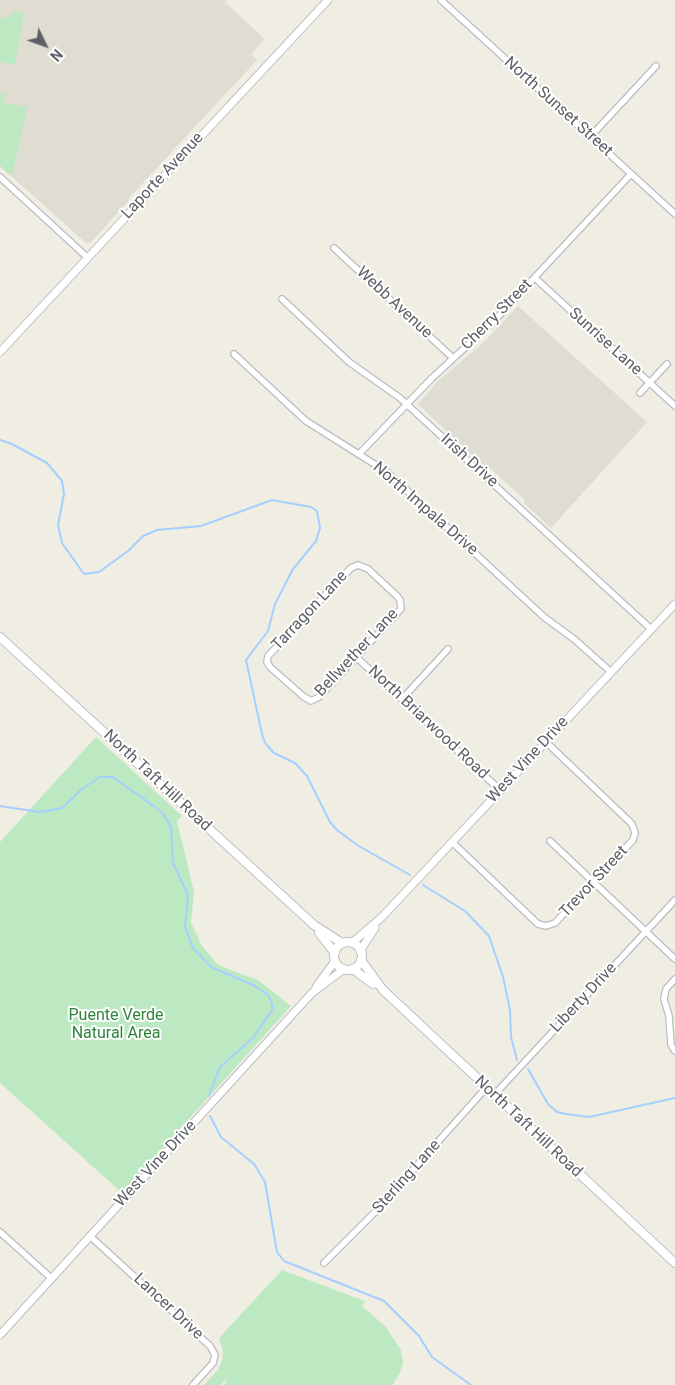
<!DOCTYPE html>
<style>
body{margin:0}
#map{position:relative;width:675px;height:1385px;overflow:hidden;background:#f0eee3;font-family:Roboto,sans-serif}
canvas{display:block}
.north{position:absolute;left:20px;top:20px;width:50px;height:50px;-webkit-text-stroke:4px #fff;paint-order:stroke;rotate:132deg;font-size:14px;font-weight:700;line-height:20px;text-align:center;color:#5b5f66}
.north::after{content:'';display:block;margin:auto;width:18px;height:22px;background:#5b5f66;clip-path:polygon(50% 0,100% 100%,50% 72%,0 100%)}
</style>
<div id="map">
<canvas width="675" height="1385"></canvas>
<div class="north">N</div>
</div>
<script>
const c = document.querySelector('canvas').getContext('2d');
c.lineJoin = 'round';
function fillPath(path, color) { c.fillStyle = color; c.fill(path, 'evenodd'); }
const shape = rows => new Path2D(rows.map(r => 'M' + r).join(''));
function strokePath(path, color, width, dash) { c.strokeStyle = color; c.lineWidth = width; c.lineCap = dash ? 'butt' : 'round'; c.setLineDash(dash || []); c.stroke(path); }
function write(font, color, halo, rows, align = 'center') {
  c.font = font + ' Roboto,sans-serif'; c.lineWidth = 4; c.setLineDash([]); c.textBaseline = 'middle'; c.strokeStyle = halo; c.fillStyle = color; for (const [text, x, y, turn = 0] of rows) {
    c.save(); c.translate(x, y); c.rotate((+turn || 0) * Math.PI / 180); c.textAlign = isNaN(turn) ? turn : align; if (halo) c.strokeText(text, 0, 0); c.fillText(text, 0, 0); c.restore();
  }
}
const education = shape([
 [0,0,227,0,225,2,265,39,251,54,257,60,129,198,127,203,90,243,86,243,0,166],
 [518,306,647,422,551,528,524,503,525,500,491,469,485,468,418,404,437,382,483,343]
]);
const green = shape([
 [15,11,24,13,15,65,0,62,0,18,5,19],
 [0,93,5,94,3,103,27,107,13,172,9,175,0,166],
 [96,737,182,816,177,821,194,892,191,922,202,946,218,965,258,980,291,1006,122,1193,0,1083,0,842],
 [282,1270,365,1301,362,1306,385,1326,401,1350,403,1361,401,1370,393,1385,224,1385,229,1376,221,1385,204,1385,218,1370,222,1361,223,1352,219,1338]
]);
const stream = shape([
 [0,440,12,444,47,463,62,481,64,494,58,525,62,543,84,574,99,572,128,551,143,536,157,530,201,526,272,500,311,507,317,511,320,528,316,541,293,569,275,604,268,631,246,660,262,734,265,743,274,753,295,763,307,776,330,822,337,830,357,845,410,875],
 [0,806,40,812,62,808,83,788,100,777,113,777,162,812,171,827,173,863,188,895,185,927,193,948,211,967,255,986,269,996,272,1004,272,1010,252,1039,220,1067,209,1096],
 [423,885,465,911,489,936,503,977,510,1010,511,1037,517,1060],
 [528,1069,548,1104,557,1112,566,1114,589,1117,675,1098],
 [210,1116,221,1137,254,1164,265,1182,277,1252,284,1261,384,1301,419,1336,432,1357,471,1385]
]);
const minor = shape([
 [441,0,675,214],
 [590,137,656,66],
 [0,177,88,258],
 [334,248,453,358],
 [535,278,675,406],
 [282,299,349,362,400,398,651,629],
 [234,354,306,421,387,472,544,617,574,639,611,672],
 [640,393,667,364],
 [360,453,432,378,495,320,631,174],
 [358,565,368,569,397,596,400,600,401,609,319,697,311,701,304,697,270,667,267,662,268,656,351,568,358,565],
 [355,656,500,790],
 [402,699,448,649],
 [550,841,675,959],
 [452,842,538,924,546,926,555,923,633,840,635,833,632,824,546,742],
 [675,979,666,989,664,999,669,1016,671,1045,675,1051],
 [494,1095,675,900],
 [0,1232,51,1278],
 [90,1236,210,1346,215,1355,213,1363,193,1385],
 [324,1263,377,1210,486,1088]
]);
const tertiary = shape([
 [0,352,328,0],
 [352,943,382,917,675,604],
 [360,951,375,928],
 [316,987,335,961],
 [0,1335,312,993,344,969]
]);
const secondary = shape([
 [0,637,314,925,342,943],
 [319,933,335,953],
 '334 956a14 14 0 1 1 28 0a14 14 0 1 1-28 0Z',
 [361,960,383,990,675,1263],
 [353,969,373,984]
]);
const streetNames = [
 ["North Sunset Street",558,107,42],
 ["Laporte Avenue",163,176,-47],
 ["Webb Avenue",394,303,43],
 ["Cherry Street",497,315,-45],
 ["Sunrise Lane",605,342,42],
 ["Irish Drive",469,461,42],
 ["North Impala Drive",425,509,41],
 ["Tarragon Lane",310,611,-47],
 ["Bellwether Lane",357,653,-47],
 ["North Briarwood Road",428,723,43],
 ["West Vine Drive",528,760,-47],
 ["North Taft Hill Road",157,781,43],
 ["Trevor Street",594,882,-47],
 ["Liberty Drive",584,998,-47],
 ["North Taft Hill Road",528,1127,43],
 ["West Vine Drive",156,1164,-47],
 ["Sterling Lane",407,1177,-48],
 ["Lancer Drive",168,1307,43]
];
const parkNames = [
 ["Puente Verde",116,1016],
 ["Natural Area",116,1034]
];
fillPath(education, '#dfddd2');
fillPath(green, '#bde9c2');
strokePath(stream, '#a4cfff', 2);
strokePath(minor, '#bbbdc4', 8);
strokePath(tertiary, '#bbbdc4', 9);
strokePath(secondary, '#bcbfc6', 10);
strokePath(minor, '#fff', 5.5);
strokePath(tertiary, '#fff', 7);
strokePath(secondary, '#fff', 8);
write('16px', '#5b5f66', '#fff', streetNames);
write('16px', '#2c8439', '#fff', parkNames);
</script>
